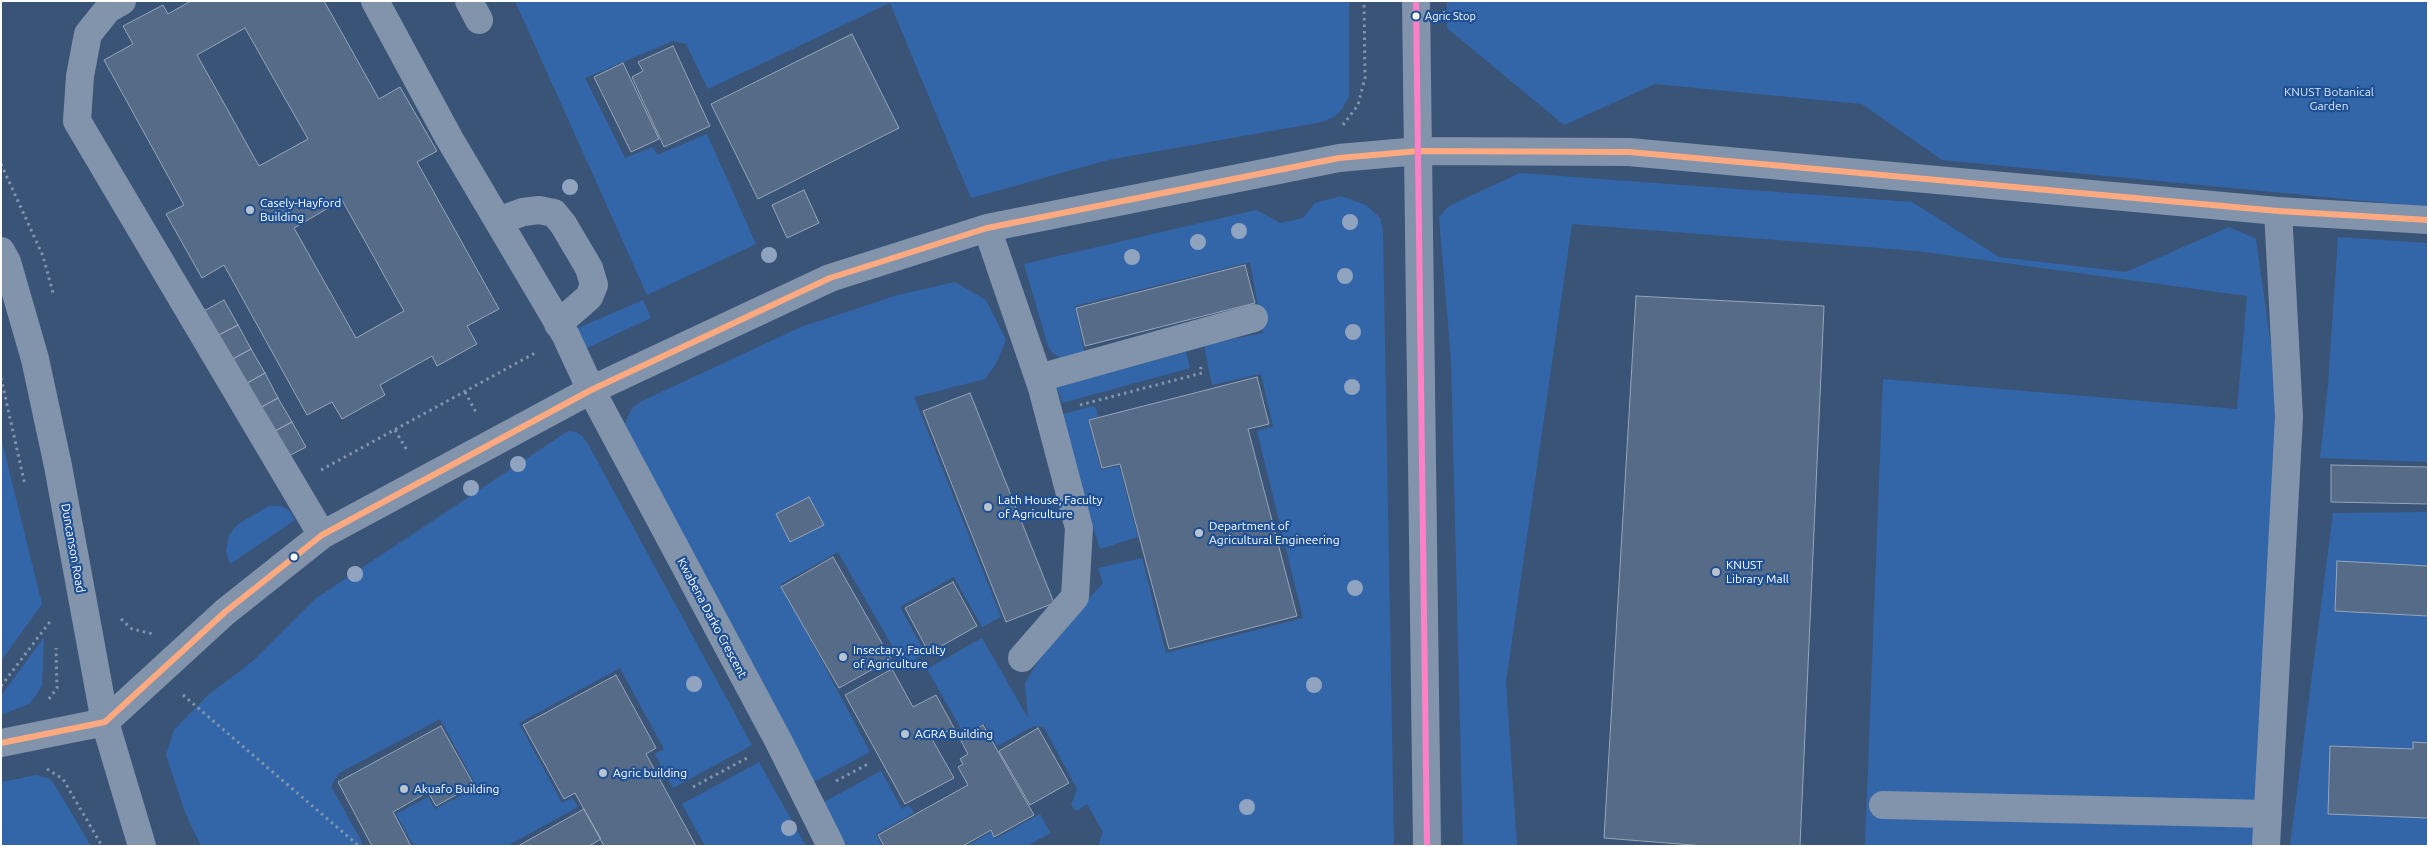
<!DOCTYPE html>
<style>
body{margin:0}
#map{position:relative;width:2429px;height:847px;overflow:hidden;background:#3a5478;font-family:Ubuntu,sans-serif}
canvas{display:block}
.frame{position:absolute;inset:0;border:2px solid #fff;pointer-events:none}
</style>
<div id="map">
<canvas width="2429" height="847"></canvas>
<div class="frame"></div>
</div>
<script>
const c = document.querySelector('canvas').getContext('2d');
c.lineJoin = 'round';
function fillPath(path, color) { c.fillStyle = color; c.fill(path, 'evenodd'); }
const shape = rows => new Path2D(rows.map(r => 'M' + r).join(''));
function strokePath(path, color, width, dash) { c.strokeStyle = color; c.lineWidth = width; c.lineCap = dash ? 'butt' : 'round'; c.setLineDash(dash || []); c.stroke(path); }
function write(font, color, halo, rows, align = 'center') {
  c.font = font + ' Ubuntu,sans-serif'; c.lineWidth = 4.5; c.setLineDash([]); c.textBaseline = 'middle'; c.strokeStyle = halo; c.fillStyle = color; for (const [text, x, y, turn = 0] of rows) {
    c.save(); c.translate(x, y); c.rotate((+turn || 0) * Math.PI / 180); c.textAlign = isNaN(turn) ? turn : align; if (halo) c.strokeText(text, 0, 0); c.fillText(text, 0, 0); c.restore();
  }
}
const green = shape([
 [515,1,1349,1,1349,96,1342,109,1334,117,1322,122,1108,160,971,198,890,3,708,89,686,44,673,41,585,78,625,158,653,147,657,155,707,134,756,244,647,295],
 [1447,1,2428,1,2428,207,1942,160,1862,104,1655,84,1564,125,1447,28],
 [1520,173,1912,202,1999,257,2126,272,2229,227,2256,239,2272,353,2279,440,2253,846,1865,846,1883,379,2237,409,2247,296,1917,251,1572,224,1506,682,1517,846,1463,846,1451,359,1439,217,1449,206],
 [1341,196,1366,205,1380,218,1383,231,1394,846,1098,846,1103,832,1087,804,1076,811,1071,805,1077,789,1044,727,1034,726,997,746,984,723,964,734,927,669,982,638,1028,718,1025,683,1052,639,1103,583,1098,568,1142,558,1166,653,1303,618,1257,431,1273,427,1261,374,1212,385,1204,345,1263,333,1250,262,1075,306,1085,356,1061,358,1053,353,1048,346,1024,264,1256,210,1280,223,1303,218,1315,203],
 [2338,237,2428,243,2428,462,2320,458,2328,385],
 [955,282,986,300,1006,340,996,364,985,379,914,397,1001,617,982,627,954,577,900,607,925,653,904,666,838,552,781,584,870,752,810,784,625,424,632,408,642,401,801,327,898,295],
 [643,300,651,318,582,350,571,331],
 [1186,352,1190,368,1062,403,1057,387],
 [1092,406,1096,408,1098,417,1088,420,1101,470,1119,466,1138,537,1100,549,1059,415],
 [568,431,576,432,582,436,588,444,752,745,673,788,655,754,664,749,620,668,519,723,562,803,572,798,578,807,507,846,414,846,396,814,428,797,435,809,477,787,440,719,339,773,331,786,364,846,201,846,185,812,166,755,174,730,207,696,253,661,315,599],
 [1,438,42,604,1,661],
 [269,506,281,506,290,511,295,520,230,564,226,551,229,535,238,524],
 [2428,512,2428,846,2290,846,2333,513],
 [44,637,42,685,37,694,29,704,1,715,1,696],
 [759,762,806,846,705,846,682,804],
 [881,771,902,809,909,805,914,813,876,834,882,846,846,846,822,803],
 [37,775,50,779,56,787,91,846,1,846,1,782],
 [1040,814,1050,833,1027,846,967,846,991,832,995,839]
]);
const building = shape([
 [191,1,324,1,379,99,400,87,437,151,417,162,499,309,467,326,477,344,437,366,432,356,380,385,385,395,342,419,332,402,307,415,224,265,202,278,166,214,184,205,104,60,133,44,123,26,163,5,168,14,191,1],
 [245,28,308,139,259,166,197,55,245,28],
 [342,200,404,311,356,338,294,228,342,200],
 [852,34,899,128,758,199,711,104,852,34],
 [673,46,710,126,664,147,632,77,643,71,638,62,673,46],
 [623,63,659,139,631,152,594,77,623,63],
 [804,190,819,223,787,238,772,205,804,190],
 [1245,265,1255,303,1085,346,1076,308,1245,265],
 [1636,296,1824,306,1800,846,1705,846,1604,838,1636,296],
 [224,300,238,325,215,337,202,312,224,300],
 [238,325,251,349,229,361,215,337,238,325],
 [251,349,265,373,242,386,229,361,251,349],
 [265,373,278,398,256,410,242,386,265,373],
 [1257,377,1269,424,1248,429,1297,616,1169,649,1120,464,1102,468,1089,420,1257,377],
 [970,393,1054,603,1006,622,923,411,970,393],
 [278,398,292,422,269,434,256,410,278,398],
 [292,422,306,447,283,459,269,434,292,422],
 [2331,465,2428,467,2428,504,2331,502,2331,465],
 [809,497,824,525,790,542,776,514,809,497],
 [833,557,891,659,839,688,781,587,833,557],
 [2337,561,2428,566,2428,616,2335,611,2337,561],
 [953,582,977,626,929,653,905,608,953,582],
 [892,669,913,707,936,695,954,728,932,739,954,778,905,804,845,695,892,669],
 [616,675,656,748,646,754,696,846,604,846,575,793,564,799,523,725,616,675],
 [983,725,1034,815,994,837,991,830,963,846,884,846,878,835,968,785,958,767,963,764,960,759,968,754,960,739,983,725],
 [441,726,474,785,436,806,428,792,393,812,411,846,372,846,338,782,441,726],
 [1038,728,1069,783,1030,805,999,751,1038,728],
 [2413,742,2428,743,2428,818,2328,814,2330,746,2413,749,2413,742],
 [584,809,601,839,589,846,518,846,584,809]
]);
const path = shape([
 [1343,125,1358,105,1365,78,1364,1],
 [1,164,43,256,53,293],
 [1,378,25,485],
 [465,392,477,414],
 [1080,405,1202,373,1200,365],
 [395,430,408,452],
 [321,470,537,352],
 [121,619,132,629,153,634],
 [1,686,52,619],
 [183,695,359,846],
 [49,699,57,688,56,648],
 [47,769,63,779,102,846],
 [836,781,868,764],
 [693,787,749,757]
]);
const minor = shape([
 [122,1,108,9,88,34,80,76,77,121,322,535],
 [375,1,449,138,566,336,591,390,779,742,831,846],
 [469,1,479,20],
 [1416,1,1427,846],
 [498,221,523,212,539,210,554,213,563,224,589,268,594,285,589,297,558,324],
 [987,228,1042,388,1079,528,1075,597,1022,658],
 [1,251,7,262,35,359,58,466,105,722,142,846],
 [1039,378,1254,318],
 [1,743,105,722,225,612,322,535,591,390,830,278,987,228,1339,158,1419,151,1629,152,2278,211,2428,220],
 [1883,805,2268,814],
 [2266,846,2289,417,2278,211]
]);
const bus1 = shape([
 [1,743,105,722,225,612,322,535,591,390,830,278,987,228,1339,158,1419,151,1629,152,2278,211,2428,220]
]);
const bus2 = shape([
 [1416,1,1427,846]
]);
const trees = [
 [570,187],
 [1350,222],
 [1239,231],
 [1198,242],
 [769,255],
 [1132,257],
 [1345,276],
 [1353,332],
 [1352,387],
 [518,464],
 [471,488],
 [355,574],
 [1355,588],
 [694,684],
 [1314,685],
 [1247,807],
 [789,828]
];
const markers = [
 [1416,16,4.5,"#fff"],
 [250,210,5,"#bac3d0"],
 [988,507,5,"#bac3d0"],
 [1199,533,5,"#bac3d0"],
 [294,557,4.5,"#fff"],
 [1716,572,5,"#bac3d0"],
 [843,657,5,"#bac3d0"],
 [905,734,5,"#bac3d0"],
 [603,773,5,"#bac3d0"],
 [404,789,5,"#bac3d0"]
];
const busNames = [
 ["Agric Stop",1425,16]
];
const parkNames = [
 ["KNUST Botanical",2329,92],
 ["Garden",2329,106]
];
const poiNames = [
 ["Casely-Hayford",260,203],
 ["Building",260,217],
 ["Lath House, Faculty",998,500],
 ["of Agriculture",998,514],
 ["Department of",1209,526],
 ["Agricultural Engineering",1209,540],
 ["KNUST",1726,565],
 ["Library Mall",1726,579],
 ["Insectary, Faculty",853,650],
 ["of Agriculture",853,664],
 ["AGRA Building",915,734],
 ["Agric building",613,773],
 ["Akuafo Building",414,789]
];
const streetNames = [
 ["Duncanson Road",73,548,80],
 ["Kwabena Darko Crescent",712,618,62]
];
fillPath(green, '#3366a9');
fillPath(building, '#566b87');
strokePath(building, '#96a5b9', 1);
strokePath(path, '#8294ab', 3, [2.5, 4]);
strokePath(minor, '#8294ab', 28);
strokePath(bus1, '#ffa980', 6);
strokePath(bus2, '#ff80c5', 6);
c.fillStyle = '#90a4c0';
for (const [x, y] of trees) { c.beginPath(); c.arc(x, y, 8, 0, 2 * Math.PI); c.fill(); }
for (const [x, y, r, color] of markers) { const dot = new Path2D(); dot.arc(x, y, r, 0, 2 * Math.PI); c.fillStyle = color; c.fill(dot); strokePath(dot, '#1f5093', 2); }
write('11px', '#fff', '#1f5093', busNames, 'left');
write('12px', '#d7e6fa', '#1f5093', parkNames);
write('12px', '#fff', '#1f5093', poiNames, 'left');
write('12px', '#fff', '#1f5093', streetNames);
</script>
